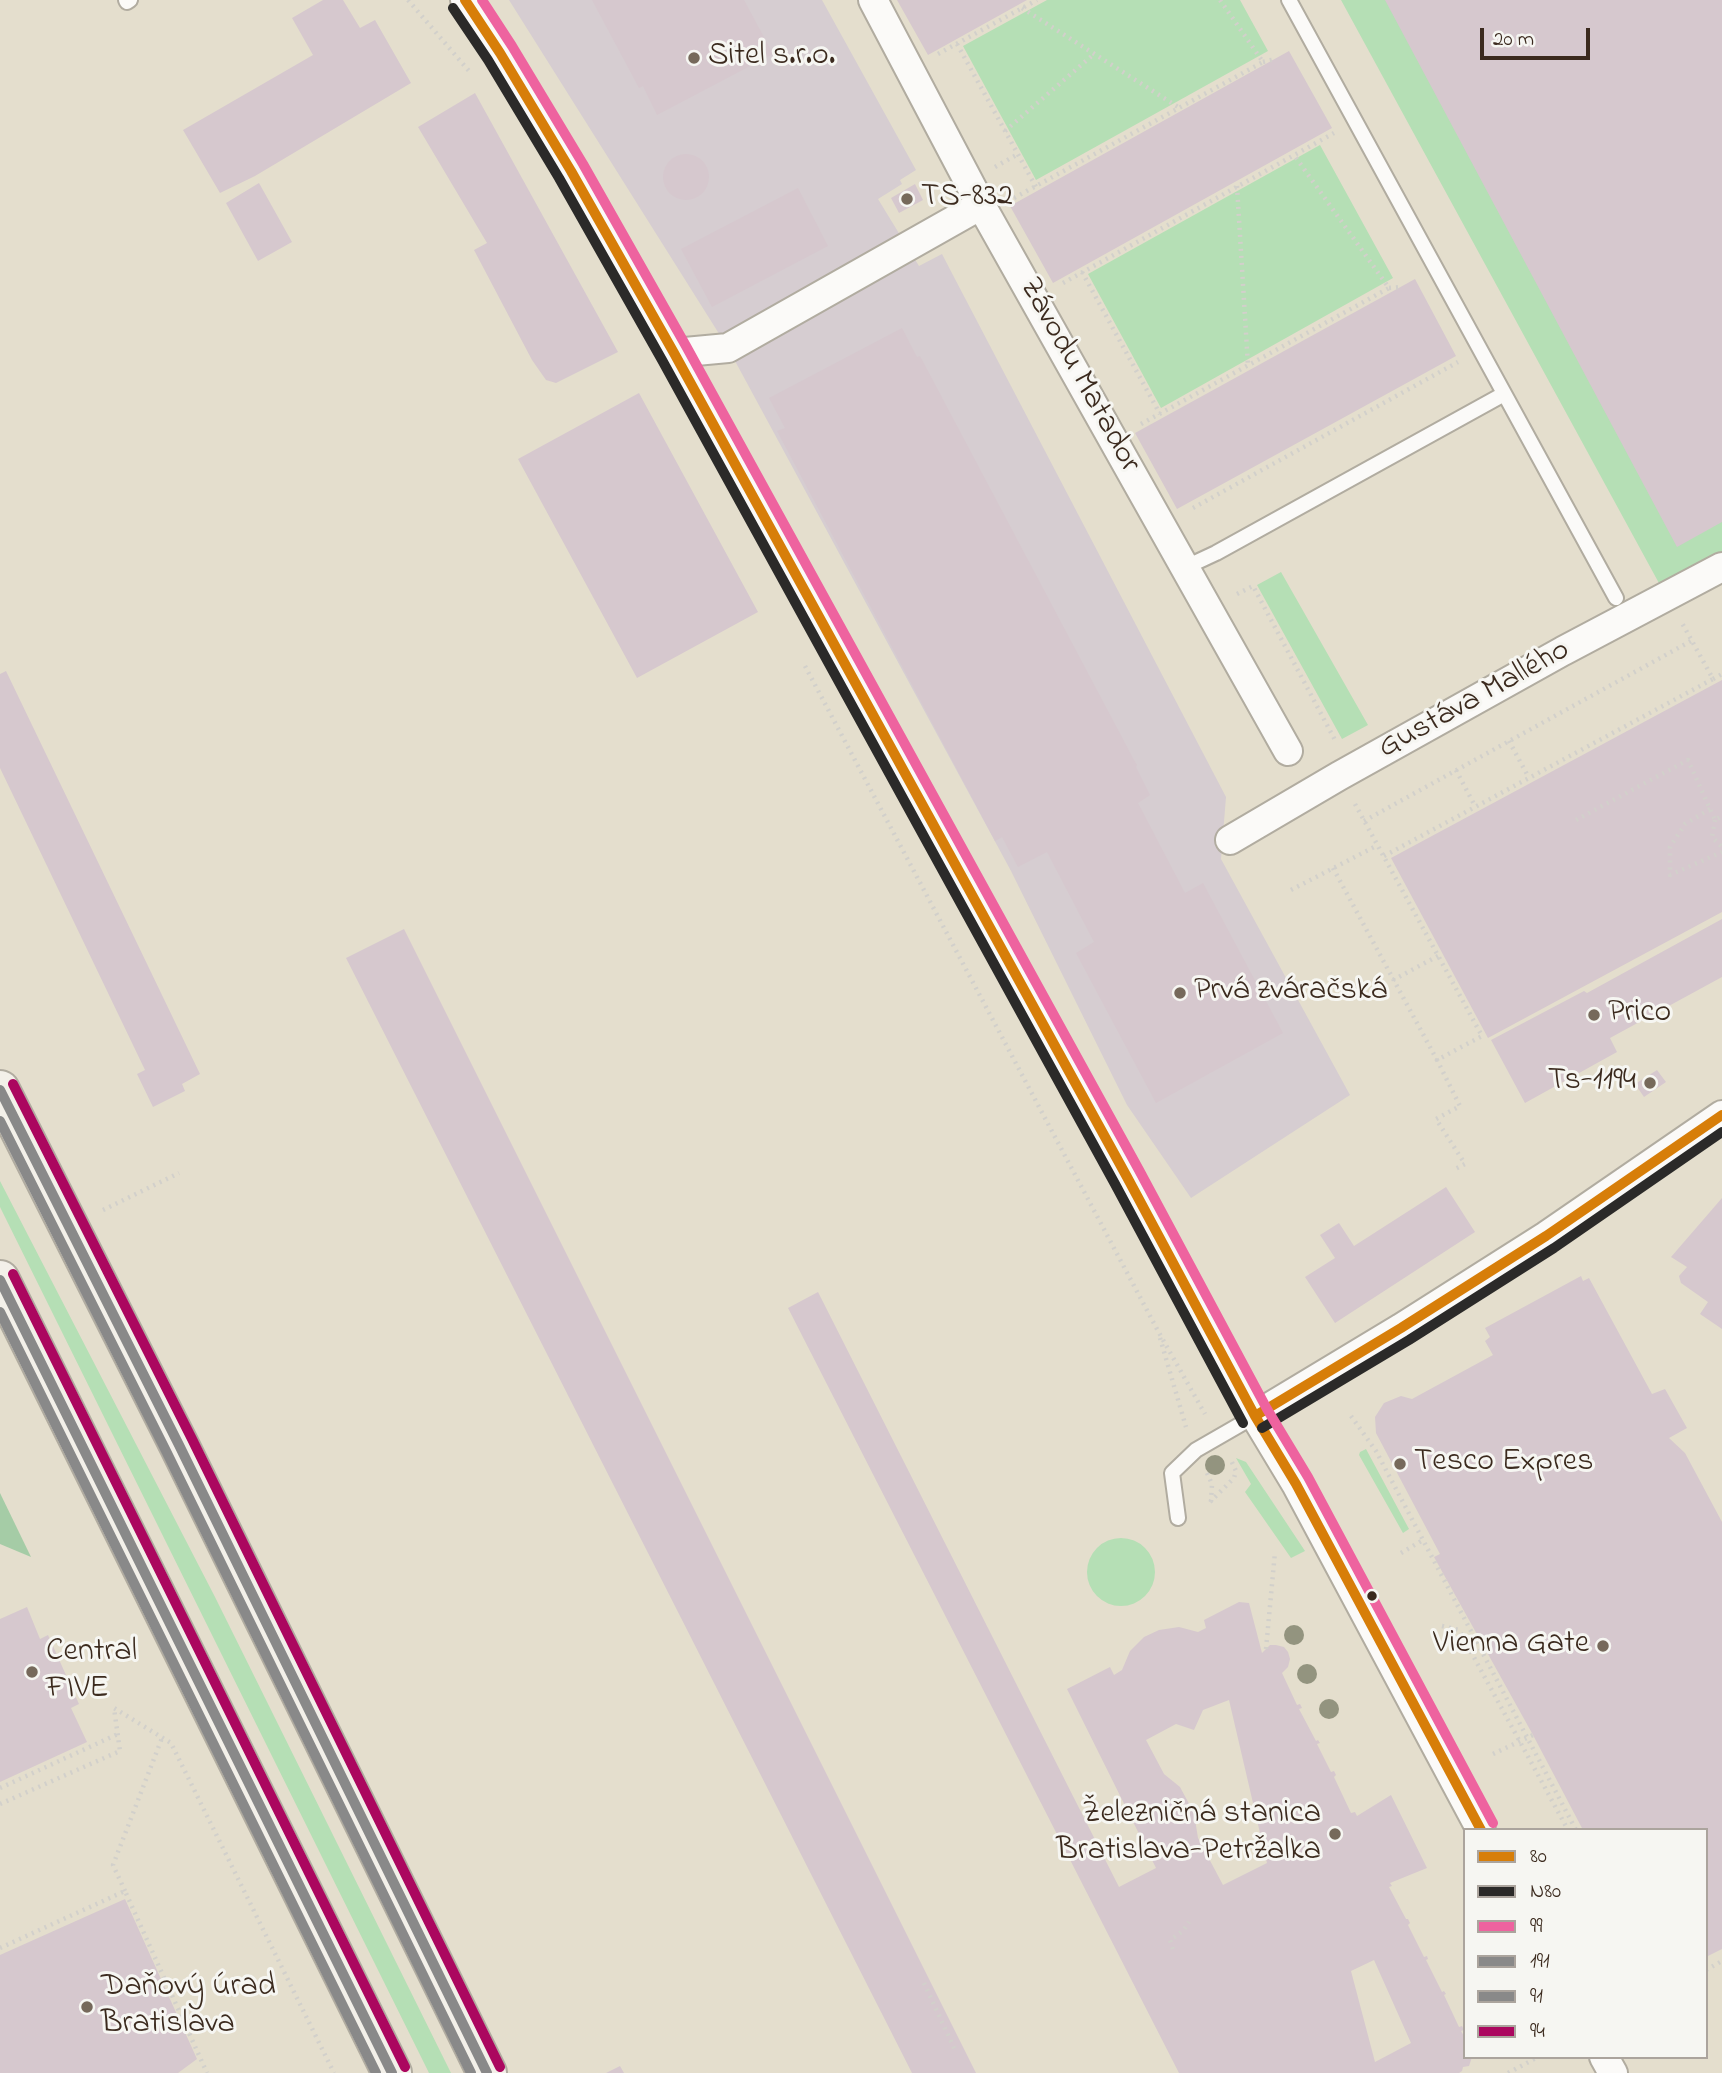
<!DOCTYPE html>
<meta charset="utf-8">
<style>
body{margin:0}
#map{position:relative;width:1722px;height:2073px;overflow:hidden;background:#e4decd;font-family:"Indie Flower",sans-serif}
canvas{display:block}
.legend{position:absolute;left:1463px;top:1828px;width:245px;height:231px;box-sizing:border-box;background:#f6f6f2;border:2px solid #aba49d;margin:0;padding:9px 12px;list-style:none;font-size:21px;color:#3b2a1e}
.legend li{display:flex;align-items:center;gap:14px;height:35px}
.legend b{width:35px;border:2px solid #aba49d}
.scale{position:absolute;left:1480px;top:28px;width:110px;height:32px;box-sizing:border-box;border:4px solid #3b2a1e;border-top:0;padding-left:9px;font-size:21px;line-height:24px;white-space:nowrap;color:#3b2a1e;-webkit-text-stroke:5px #f6f6f2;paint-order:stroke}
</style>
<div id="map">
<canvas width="1722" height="2073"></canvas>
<ul class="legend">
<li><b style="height:9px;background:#d77e09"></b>80</li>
<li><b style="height:9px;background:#2b2a29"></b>N80</li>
<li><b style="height:9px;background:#ee639f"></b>99</li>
<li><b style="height:9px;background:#898989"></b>191</li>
<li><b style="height:9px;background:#898989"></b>91</li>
<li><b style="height:9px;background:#ab075f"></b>94</li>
</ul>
<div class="scale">20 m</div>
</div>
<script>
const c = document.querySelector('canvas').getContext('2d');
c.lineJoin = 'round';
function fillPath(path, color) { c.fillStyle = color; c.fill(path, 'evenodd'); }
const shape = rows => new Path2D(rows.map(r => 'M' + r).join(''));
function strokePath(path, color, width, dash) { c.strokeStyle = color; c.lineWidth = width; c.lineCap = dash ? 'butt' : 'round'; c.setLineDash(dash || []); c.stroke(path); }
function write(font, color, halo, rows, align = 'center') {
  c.font = font + ' "Indie Flower",sans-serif'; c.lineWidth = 6; c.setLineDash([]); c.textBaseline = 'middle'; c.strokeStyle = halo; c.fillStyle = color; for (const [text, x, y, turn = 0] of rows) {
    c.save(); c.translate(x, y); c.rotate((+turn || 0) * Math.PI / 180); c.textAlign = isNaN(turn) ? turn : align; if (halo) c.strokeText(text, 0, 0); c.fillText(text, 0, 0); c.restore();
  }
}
const industrial = shape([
 [509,0,822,0,916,170,900,180,902,184,878,199,919,266,942,254,955,279,1226,797,1221,859,1350,1095,1191,1198,1127,1105,1011,871,728,348]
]);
const green = shape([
 [1047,0,1240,0,1268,51,1036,180,963,46],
 [1341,0,1722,0,1722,552,1660,585],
 [1320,145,1393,278,1161,408,1088,274],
 [1281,572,1368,725,1342,739,1257,585],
 [0,1181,215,1597,451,2073,429,2073,0,1207],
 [1366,1449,1409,1529,1403,1533,1359,1455,1360,1452],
 [1236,1458,1246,1462,1305,1551,1291,1558,1245,1492,1251,1484],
 '1087 1572a34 34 0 1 1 68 0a34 34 0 1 1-68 0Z'
]);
const forest = shape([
 [0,1493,31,1557,0,1544]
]);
const building = shape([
 [323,0,343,0,360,28,375,20,411,83,255,176,220,193,183,130,313,55,292,18],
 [592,0,744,0,773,54,657,115,643,86,639,88],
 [897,0,1027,0,928,55],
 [1385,0,1722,0,1722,522,1677,547],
 [1289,51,1332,128,1053,283,1010,206],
 [475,93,618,352,556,383,546,380,532,360,474,250,487,243,418,127],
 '663 177a23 23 0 1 1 46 0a23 23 0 1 1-46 0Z',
 [259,183,292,242,258,261,226,203],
 [915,184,923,200,899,213,891,198],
 [798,188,828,246,712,307,681,249],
 [1415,279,1456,356,1177,509,1135,433],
 [902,328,917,357,920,356,1134,760,1137,765,1136,767,1150,795,1138,803,1185,893,1203,883,1283,1033,1156,1103,1076,953,1094,942,1047,852,1018,867,1002,837,995,841,777,431,785,428,769,398],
 [639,393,758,612,637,678,518,459],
 [6,671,200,1074,182,1084,185,1091,153,1107,137,1074,145,1070,0,768,0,674],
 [1722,680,1722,912,1488,1038,1391,858],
 [1722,919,1722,977,1610,1038,1617,1052,1525,1103,1491,1040,1584,991,1587,993],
 [404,929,976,2073,912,2073,346,958],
 [1657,1070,1666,1082,1644,1097,1635,1084],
 [1446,1187,1475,1232,1335,1323,1305,1277,1335,1258,1320,1235,1339,1223,1354,1246],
 [1722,1198,1722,1329,1700,1314,1708,1302,1681,1283,1679,1276,1687,1267,1671,1257],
 [1581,1276,1583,1281,1589,1278,1652,1394,1665,1389,1687,1428,1669,1438,1685,1453,1722,1522,1722,1949,1706,1957,1706,1830,1583,1830,1533,1735,1434,1557,1440,1554,1376,1433,1375,1417,1384,1403,1401,1396,1412,1399,1493,1355,1485,1341,1490,1337,1485,1328],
 [818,1292,1119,1887,1156,1868,1067,1689,1110,1667,1114,1675,1122,1670,1130,1651,1144,1637,1159,1630,1179,1627,1198,1632,1206,1628,1204,1620,1239,1602,1249,1603,1262,1653,1270,1645,1276,1645,1284,1647,1288,1652,1290,1659,1288,1667,1282,1673,1297,1705,1300,1704,1302,1708,1299,1709,1316,1741,1318,1740,1320,1743,1317,1744,1331,1772,1334,1771,1336,1775,1334,1777,1351,1813,1355,1812,1357,1816,1391,1795,1427,1868,1390,1883,1392,1886,1389,1887,1406,1919,1408,1919,1410,1923,1408,1925,1424,1957,1427,1956,1428,1959,1426,1960,1442,1992,1444,1991,1446,1994,1444,1995,1459,2027,1462,2026,1464,2030,1461,2031,1465,2038,1465,2057,1472,2057,1469,2066,1463,2067,1462,2071,1459,2073,1179,2073,788,1308],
 [1229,1700,1267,1863,1223,1885,1198,1838,1194,1813,1180,1787,1164,1774,1146,1740,1176,1724,1194,1730,1203,1710],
 [1374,1960,1411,2043,1375,2062,1351,1971],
 [27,1607,40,1639,48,1635,79,1704,71,1708,87,1742,0,1782,0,1619],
 [125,1899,197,2059,178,2073,0,2073,0,1955],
 [620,2066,624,2073,606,2073]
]);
const path = shape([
 [408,0,469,71],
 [1022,8,1178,107],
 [957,44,1036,187],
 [938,54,1037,0],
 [1263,62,1275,59],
 [1005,131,1094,54],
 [995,167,1018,154],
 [1237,186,1248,366],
 [1014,198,1263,62,1220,0],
 [1082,272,1160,414],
 [1063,283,1334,133],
 [1389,288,1401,287],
 [1141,424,1389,288,1294,155],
 [1193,508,1458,362],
 [1237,594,1253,586,1335,740,1333,741],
 [805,666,1158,1331,1205,1414],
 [1713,679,1722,674],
 [1509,741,1529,778],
 [1456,770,1475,806],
 [1355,804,1482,1036,1437,1060,1460,1106,1436,1119,1465,1164,1453,1170],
 [1710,809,1685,824,1670,847,1670,875,1722,852],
 [1576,820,1688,760,1715,820,1722,816],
 [1715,820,1712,837,1722,847],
 [1364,821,1691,641],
 [1384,856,1713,679,1682,623],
 [1333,868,1437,1060],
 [1291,890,1378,845],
 [1393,980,1438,956],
 [103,1210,179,1173],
 [1160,1338,1186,1427],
 [1351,1416,1376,1451,1576,1830],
 [1207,1473,1212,1484,1211,1502],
 [1210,1502,1234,1478,1236,1471,1230,1458],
 [1401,1553,1423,1540],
 [1442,1626,1459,1630,1568,1830],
 [1266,1649,1275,1552],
 [1493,1754,1533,1735],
 [0,1788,118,1734],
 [0,1804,120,1751,114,1708,171,1743,334,2073],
 [125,1891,113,1865,162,1738],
 [0,1948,125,1891,207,2073],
 [1173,1949,1170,1940,1183,1931,1189,1922],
 [1706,1970,1722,1961],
 [924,1983,955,2050],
 [1508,2073,1538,2057]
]);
const service = shape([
 [126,0,127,2,130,0],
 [1289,0,1616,598],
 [1186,567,1216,553,1504,394],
 [1178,1518,1172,1473,1196,1450,1255,1416]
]);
const minor = shape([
 [465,0,500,53,571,171,674,353,1127,1177,1255,1416,1296,1484,1481,1830],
 [873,0,981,205,1288,751],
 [674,353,728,348,981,205],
 [1230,840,1339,776,1563,651,1722,567],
 [1255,1416,1401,1328,1546,1236,1722,1115],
 [1604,2057,1613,2073]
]);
const secondary = shape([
 [0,1090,179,1445,487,2073],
 [0,1280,392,2073]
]);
const bus1 = shape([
 [465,0,500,53,571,171,674,353,1127,1177,1255,1416,1296,1484,1481,1830],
 [1255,1416,1401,1328,1546,1236,1722,1115]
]);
const bus2 = shape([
 [453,8,488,60,559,178,662,360,1115,1184,1243,1423],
 [1262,1428,1409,1340,1554,1248,1722,1132]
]);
const bus3 = shape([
 [482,0,512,46,583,164,686,346,1139,1170,1267,1409,1308,1477,1493,1823]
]);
const bus4 = shape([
 [0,1090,179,1445,487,2073],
 [0,1280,392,2073]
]);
const bus5 = shape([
 [0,1121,166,1451,471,2073],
 [0,1312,376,2073]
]);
const bus6 = shape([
 [13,1084,192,1439,500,2067],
 [13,1274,405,2067]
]);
const trees = [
 [1215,1465],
 [1294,1635],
 [1307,1674],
 [1329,1709]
];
const markers = [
 [694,58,7,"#76695b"],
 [907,199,7,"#76695b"],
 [1180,993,7,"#76695b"],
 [1594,1015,7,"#76695b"],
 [1650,1083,7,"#76695b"],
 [1400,1464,7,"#76695b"],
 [1372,1596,6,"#3b2a1e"],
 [1603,1646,7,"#76695b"],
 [32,1672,7,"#76695b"],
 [1335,1834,7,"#76695b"],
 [87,2007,7,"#76695b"]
];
const poiNames = [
 ["Sitel s.r.o.",708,58],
 ["TS-832",921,199],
 ["Prvá zváračská",1194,993],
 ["Prico",1608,1015],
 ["Ts-1194",1636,1083,"right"],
 ["Tesco Expres",1414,1464],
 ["Vienna Gate",1589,1646,"right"],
 ["Central",46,1654],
 ["FIVE",46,1691],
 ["Železničná stanica",1321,1816,"right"],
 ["Bratislava-Petržalka",1321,1853,"right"],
 ["Daňový úrad",101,1989],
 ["Bratislava",101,2026]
];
const streetNames = [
 ["Závodu Matador",1078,376,61],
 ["Gustáva Mallého",1475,701,-29]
];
fillPath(industrial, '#d6cdd1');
fillPath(green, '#b5dfb5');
fillPath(forest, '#a5cca6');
fillPath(building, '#d6c8ce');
strokePath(service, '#b1aca0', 18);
strokePath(minor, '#b1aca0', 32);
strokePath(secondary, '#b1aca0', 42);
strokePath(path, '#d2d0cb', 4.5, [2, 5]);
strokePath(service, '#fbfaf8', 14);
strokePath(minor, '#fbfaf8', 28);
strokePath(secondary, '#f3f0e9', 38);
strokePath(bus1, '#d77e09', 10);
strokePath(bus2, '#2b2a29', 10);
strokePath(bus3, '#ee639f', 10);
strokePath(bus4, '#898989', 10);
strokePath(bus5, '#898989', 10);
strokePath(bus6, '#ab075f', 10);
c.fillStyle = '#93947f';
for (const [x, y] of trees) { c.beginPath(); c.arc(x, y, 10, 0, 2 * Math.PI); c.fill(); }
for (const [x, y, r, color] of markers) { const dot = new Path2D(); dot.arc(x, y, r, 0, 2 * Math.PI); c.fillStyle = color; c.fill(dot); strokePath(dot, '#f6f6f2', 2.5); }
write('32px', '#3b2a1e', '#f6f6f2', poiNames, 'left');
write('32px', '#3b2a1e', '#f6f6f2', streetNames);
</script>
